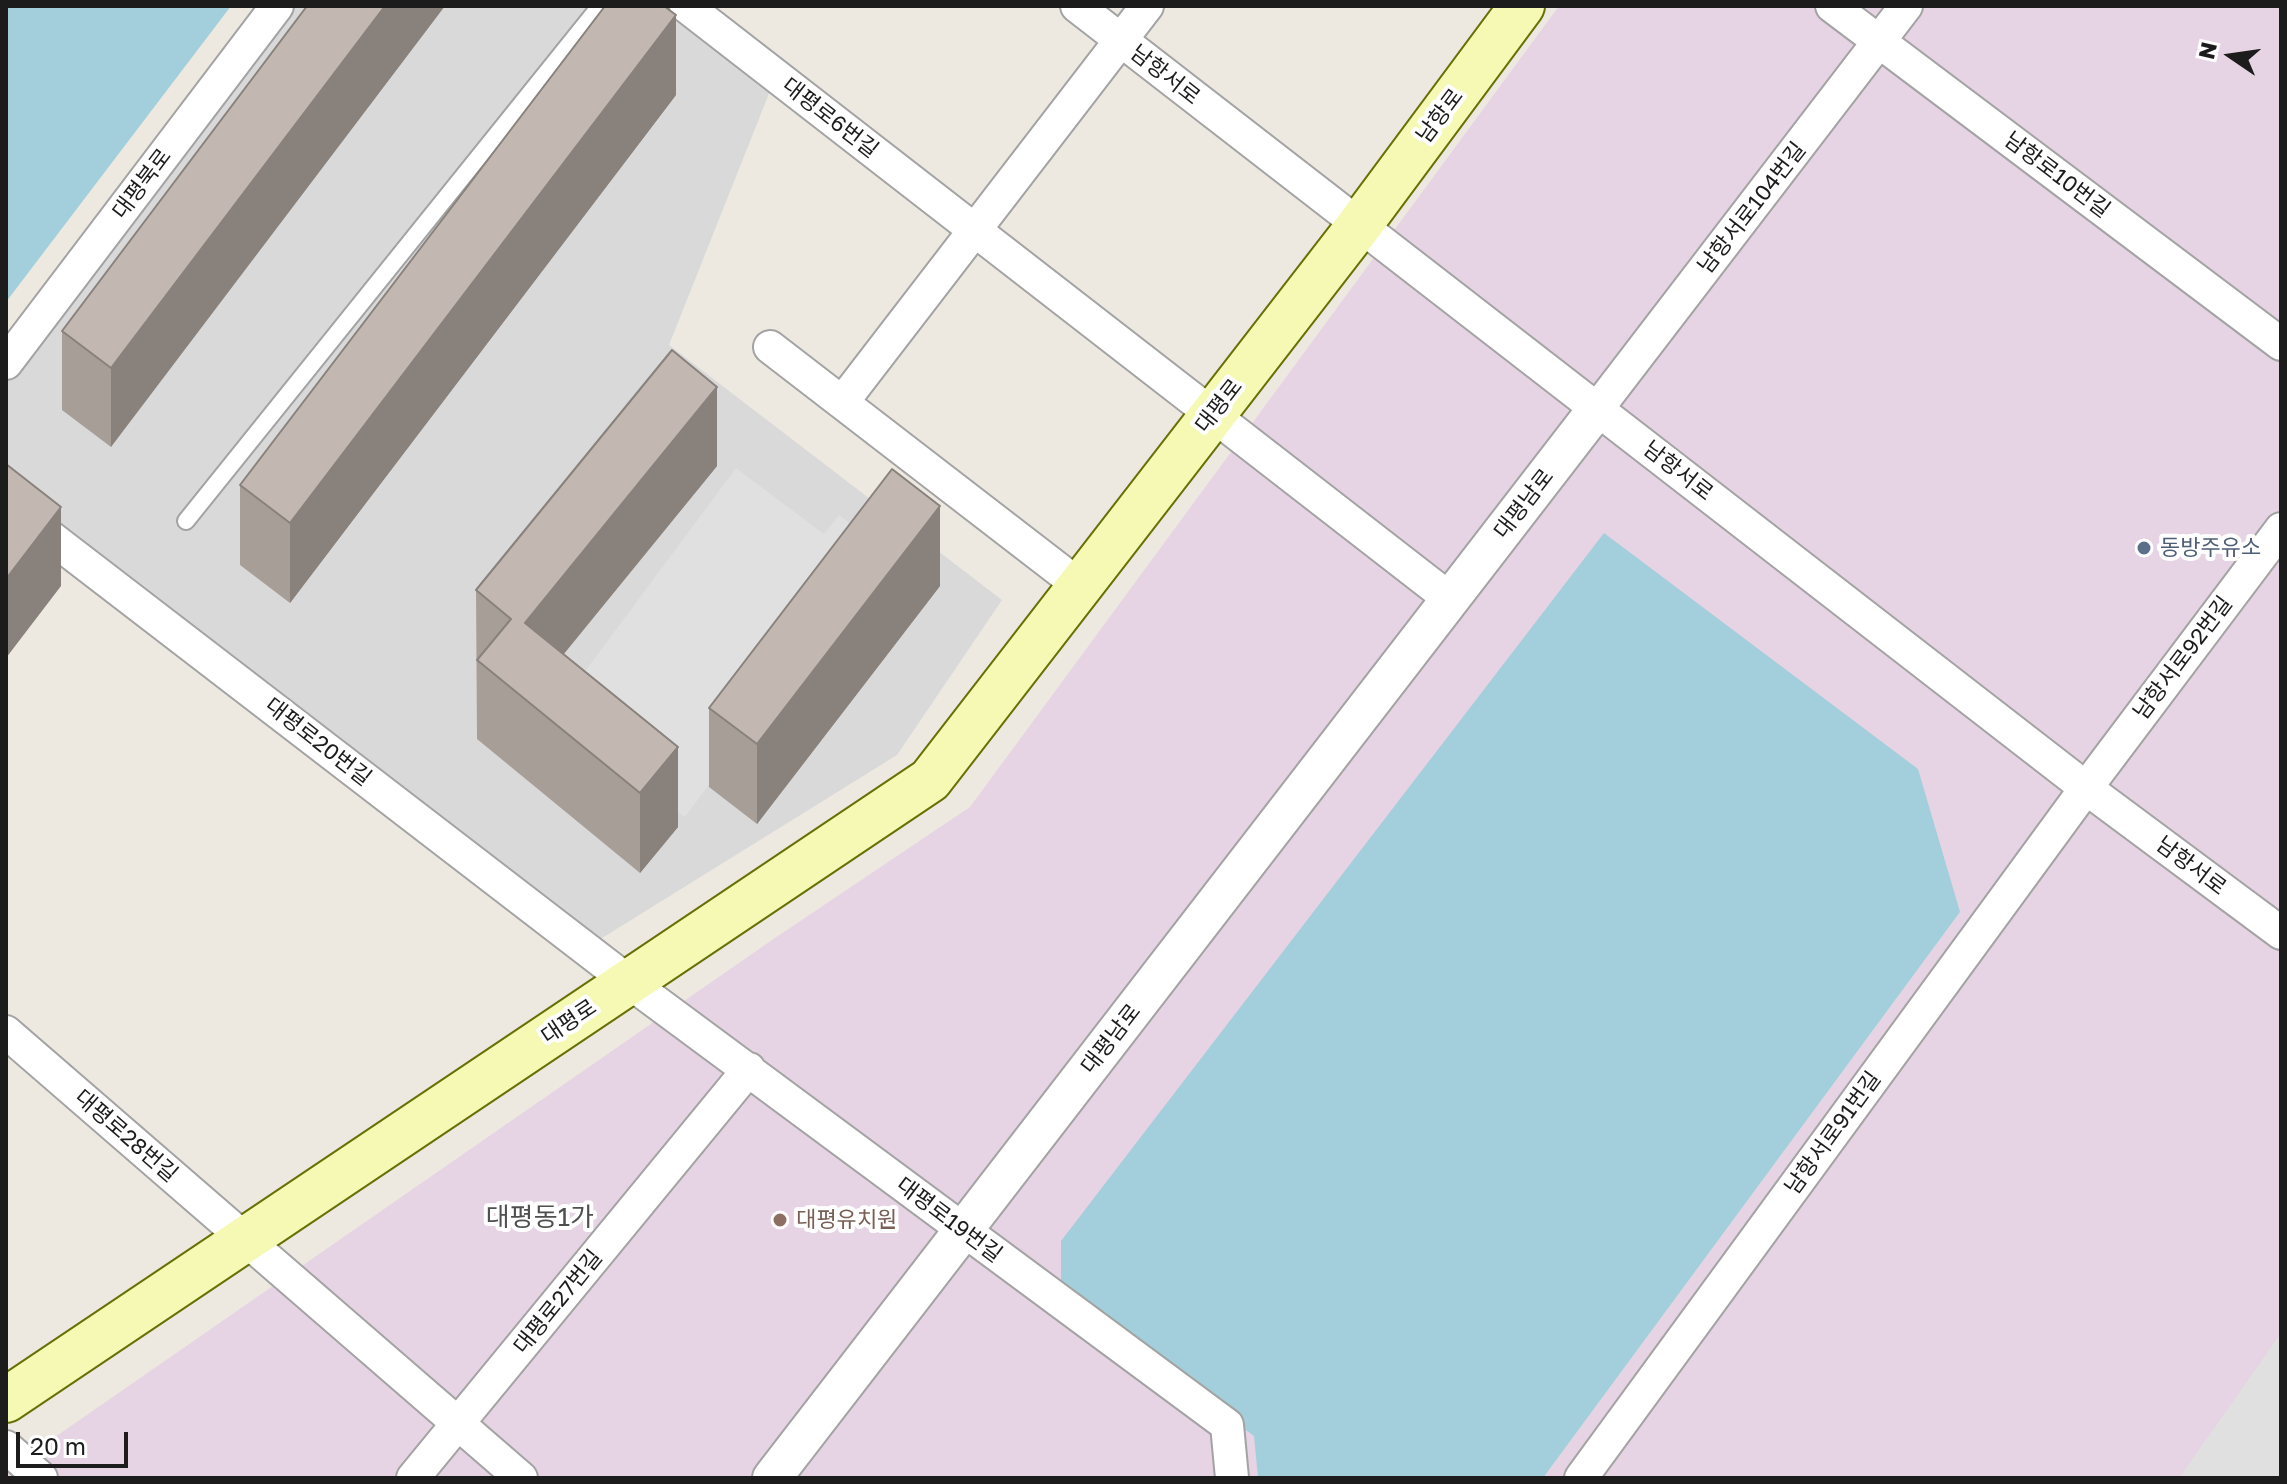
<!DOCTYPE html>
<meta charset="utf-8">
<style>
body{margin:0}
#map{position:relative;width:2287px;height:1484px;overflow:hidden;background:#ede9e1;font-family:"Golos Text",sans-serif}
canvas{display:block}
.frame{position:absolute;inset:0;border:8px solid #1c1c1c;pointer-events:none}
.north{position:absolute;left:2191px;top:16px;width:80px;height:80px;-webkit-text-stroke:6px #fff;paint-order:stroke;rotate:283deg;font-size:22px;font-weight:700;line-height:32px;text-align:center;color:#1c1c1c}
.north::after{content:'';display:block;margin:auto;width:28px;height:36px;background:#1c1c1c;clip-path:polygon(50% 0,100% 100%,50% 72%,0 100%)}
.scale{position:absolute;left:16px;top:1432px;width:112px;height:36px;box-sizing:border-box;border:4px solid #1c1c1c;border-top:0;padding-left:10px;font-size:24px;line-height:28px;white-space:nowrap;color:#1c1c1c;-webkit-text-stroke:6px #fff;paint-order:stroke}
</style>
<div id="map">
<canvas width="2287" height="1484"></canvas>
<div class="frame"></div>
<div class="north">N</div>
<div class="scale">20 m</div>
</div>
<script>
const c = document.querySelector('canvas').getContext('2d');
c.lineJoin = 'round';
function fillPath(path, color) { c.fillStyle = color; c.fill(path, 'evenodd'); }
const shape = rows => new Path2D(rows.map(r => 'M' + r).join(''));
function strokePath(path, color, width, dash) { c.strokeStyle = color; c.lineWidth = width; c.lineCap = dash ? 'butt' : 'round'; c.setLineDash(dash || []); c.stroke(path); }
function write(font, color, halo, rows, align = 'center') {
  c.font = font + ' "Golos Text","Noto Sans KR",sans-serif'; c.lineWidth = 8; c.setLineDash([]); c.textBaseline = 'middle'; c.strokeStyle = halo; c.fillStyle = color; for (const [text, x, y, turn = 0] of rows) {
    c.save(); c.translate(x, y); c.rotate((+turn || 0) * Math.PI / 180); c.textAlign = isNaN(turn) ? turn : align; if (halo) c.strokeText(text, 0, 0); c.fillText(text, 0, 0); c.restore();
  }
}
const residential = shape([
 [277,6,686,6,776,76,669,345,1002,600,897,755,586,948,6,503,6,363]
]);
const industrial = shape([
 [1559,6,2281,6,2281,1478,1543,1478,1960,912,1062,1299,1255,1436,1258,1478,6,1478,6,1471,775,938,970,807]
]);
const parking = shape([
 [736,468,824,534,839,515,884,549,685,817,551,717],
 [2281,1333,2281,1478,2179,1478]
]);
const water = shape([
 [6,6,231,6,6,302],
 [1604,533,1918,769,1960,912,1543,1478,1258,1478,1254,1436,1061,1298,1061,1241]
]);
const service = shape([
 [186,521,600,6]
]);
const minor = shape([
 [686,6,1450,599],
 [1077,6,2086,788,2281,933],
 [1832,6,2281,344],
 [770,347,1080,586],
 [6,363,277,6],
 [844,400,1147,6],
 [1597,409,1906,6],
 [6,503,629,982,1227,1425,1232,1478],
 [6,1032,521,1478],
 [6,1447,41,1478],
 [413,1478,749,1069],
 [1581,1478,2086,788,2281,529]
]);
const tertiary = shape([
 [772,1478,1597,409]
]);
const secondary = shape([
 [6,1400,930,780,1358,227,1522,6]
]);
const wall = shape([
 [307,6,111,447,62,410,62,331],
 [676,95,290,603,240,565,240,485],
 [717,466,564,654,678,827,640,873,477,739,476,590],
 [940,586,757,824,709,787,709,708]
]);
const shadedWall = shape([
 [385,6,445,6,111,447,111,368],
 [676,15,676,95,290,603,290,523],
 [717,387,717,466,526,700,525,623],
 [940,506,940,586,757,824,757,744],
 [61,507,61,586,6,658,6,579],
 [678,747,678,827,640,873,640,793]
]);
const building = shape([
 [307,6,385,6,111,368,62,331,307,6],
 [605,6,664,6,676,15,290,523,240,485,605,6],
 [672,350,717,387,525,623,678,747,640,793,477,660,511,619,476,590,672,350],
 [6,464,61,507,6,579,6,464],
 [892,469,940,506,757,744,709,708,892,469]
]);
const markers = [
 [2144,548,8,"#5c6f8a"],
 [780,1220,8,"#8d6e63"]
];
const streetNames = [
 ["남항서로",1165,75,38],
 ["남항로",1440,116,-53],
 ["대평로6번길",830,118,38],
 ["남항로10번길",2057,175,37],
 ["대평북로",142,184,-53],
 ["남항서로104번길",1752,208,-52],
 ["대평로",1219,406,-52],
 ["남항서로",1678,471,38],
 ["대평남로",1524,504,-52],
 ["남항서로92번길",2183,658,-53],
 ["대평로20번길",318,742,38],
 ["남항서로",2191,866,37],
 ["대평로",569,1022,-34],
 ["대평남로",1111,1039,-52],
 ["남항서로91번길",1833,1133,-54],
 ["대평로28번길",126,1136,41],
 ["대평로19번길",949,1220,37],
 ["대평로27번길",558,1302,-51]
];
const serviceNames = [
 ["동방주유소",2160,548]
];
const educationNames = [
 ["대평유치원",796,1220]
];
const quarterNames = [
 ["대평동1가",540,1218]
];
fillPath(residential, '#dad9d9');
fillPath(industrial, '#e6d3e3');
fillPath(parking, '#e0e0e0');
fillPath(water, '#a2cfdb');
strokePath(service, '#a3a3a3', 20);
strokePath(minor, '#a3a3a3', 36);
strokePath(tertiary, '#a3a3a3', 42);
strokePath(secondary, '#677005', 48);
strokePath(service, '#fff', 16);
strokePath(minor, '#fff', 32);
strokePath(tertiary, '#fff', 38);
strokePath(secondary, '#f6f9b4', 44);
fillPath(wall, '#a79e98');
fillPath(shadedWall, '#88817c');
fillPath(building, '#c2b8b1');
strokePath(building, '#88817c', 2);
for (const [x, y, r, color] of markers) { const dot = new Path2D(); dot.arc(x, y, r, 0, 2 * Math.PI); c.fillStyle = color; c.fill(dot); strokePath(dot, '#fff', 3); }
write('22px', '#1c1c1c', '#fff', streetNames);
write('22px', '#4e5e75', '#fff', serviceNames, 'left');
write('22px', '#785e54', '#fff', educationNames, 'left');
write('26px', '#4f4f4f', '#fff', quarterNames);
</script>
